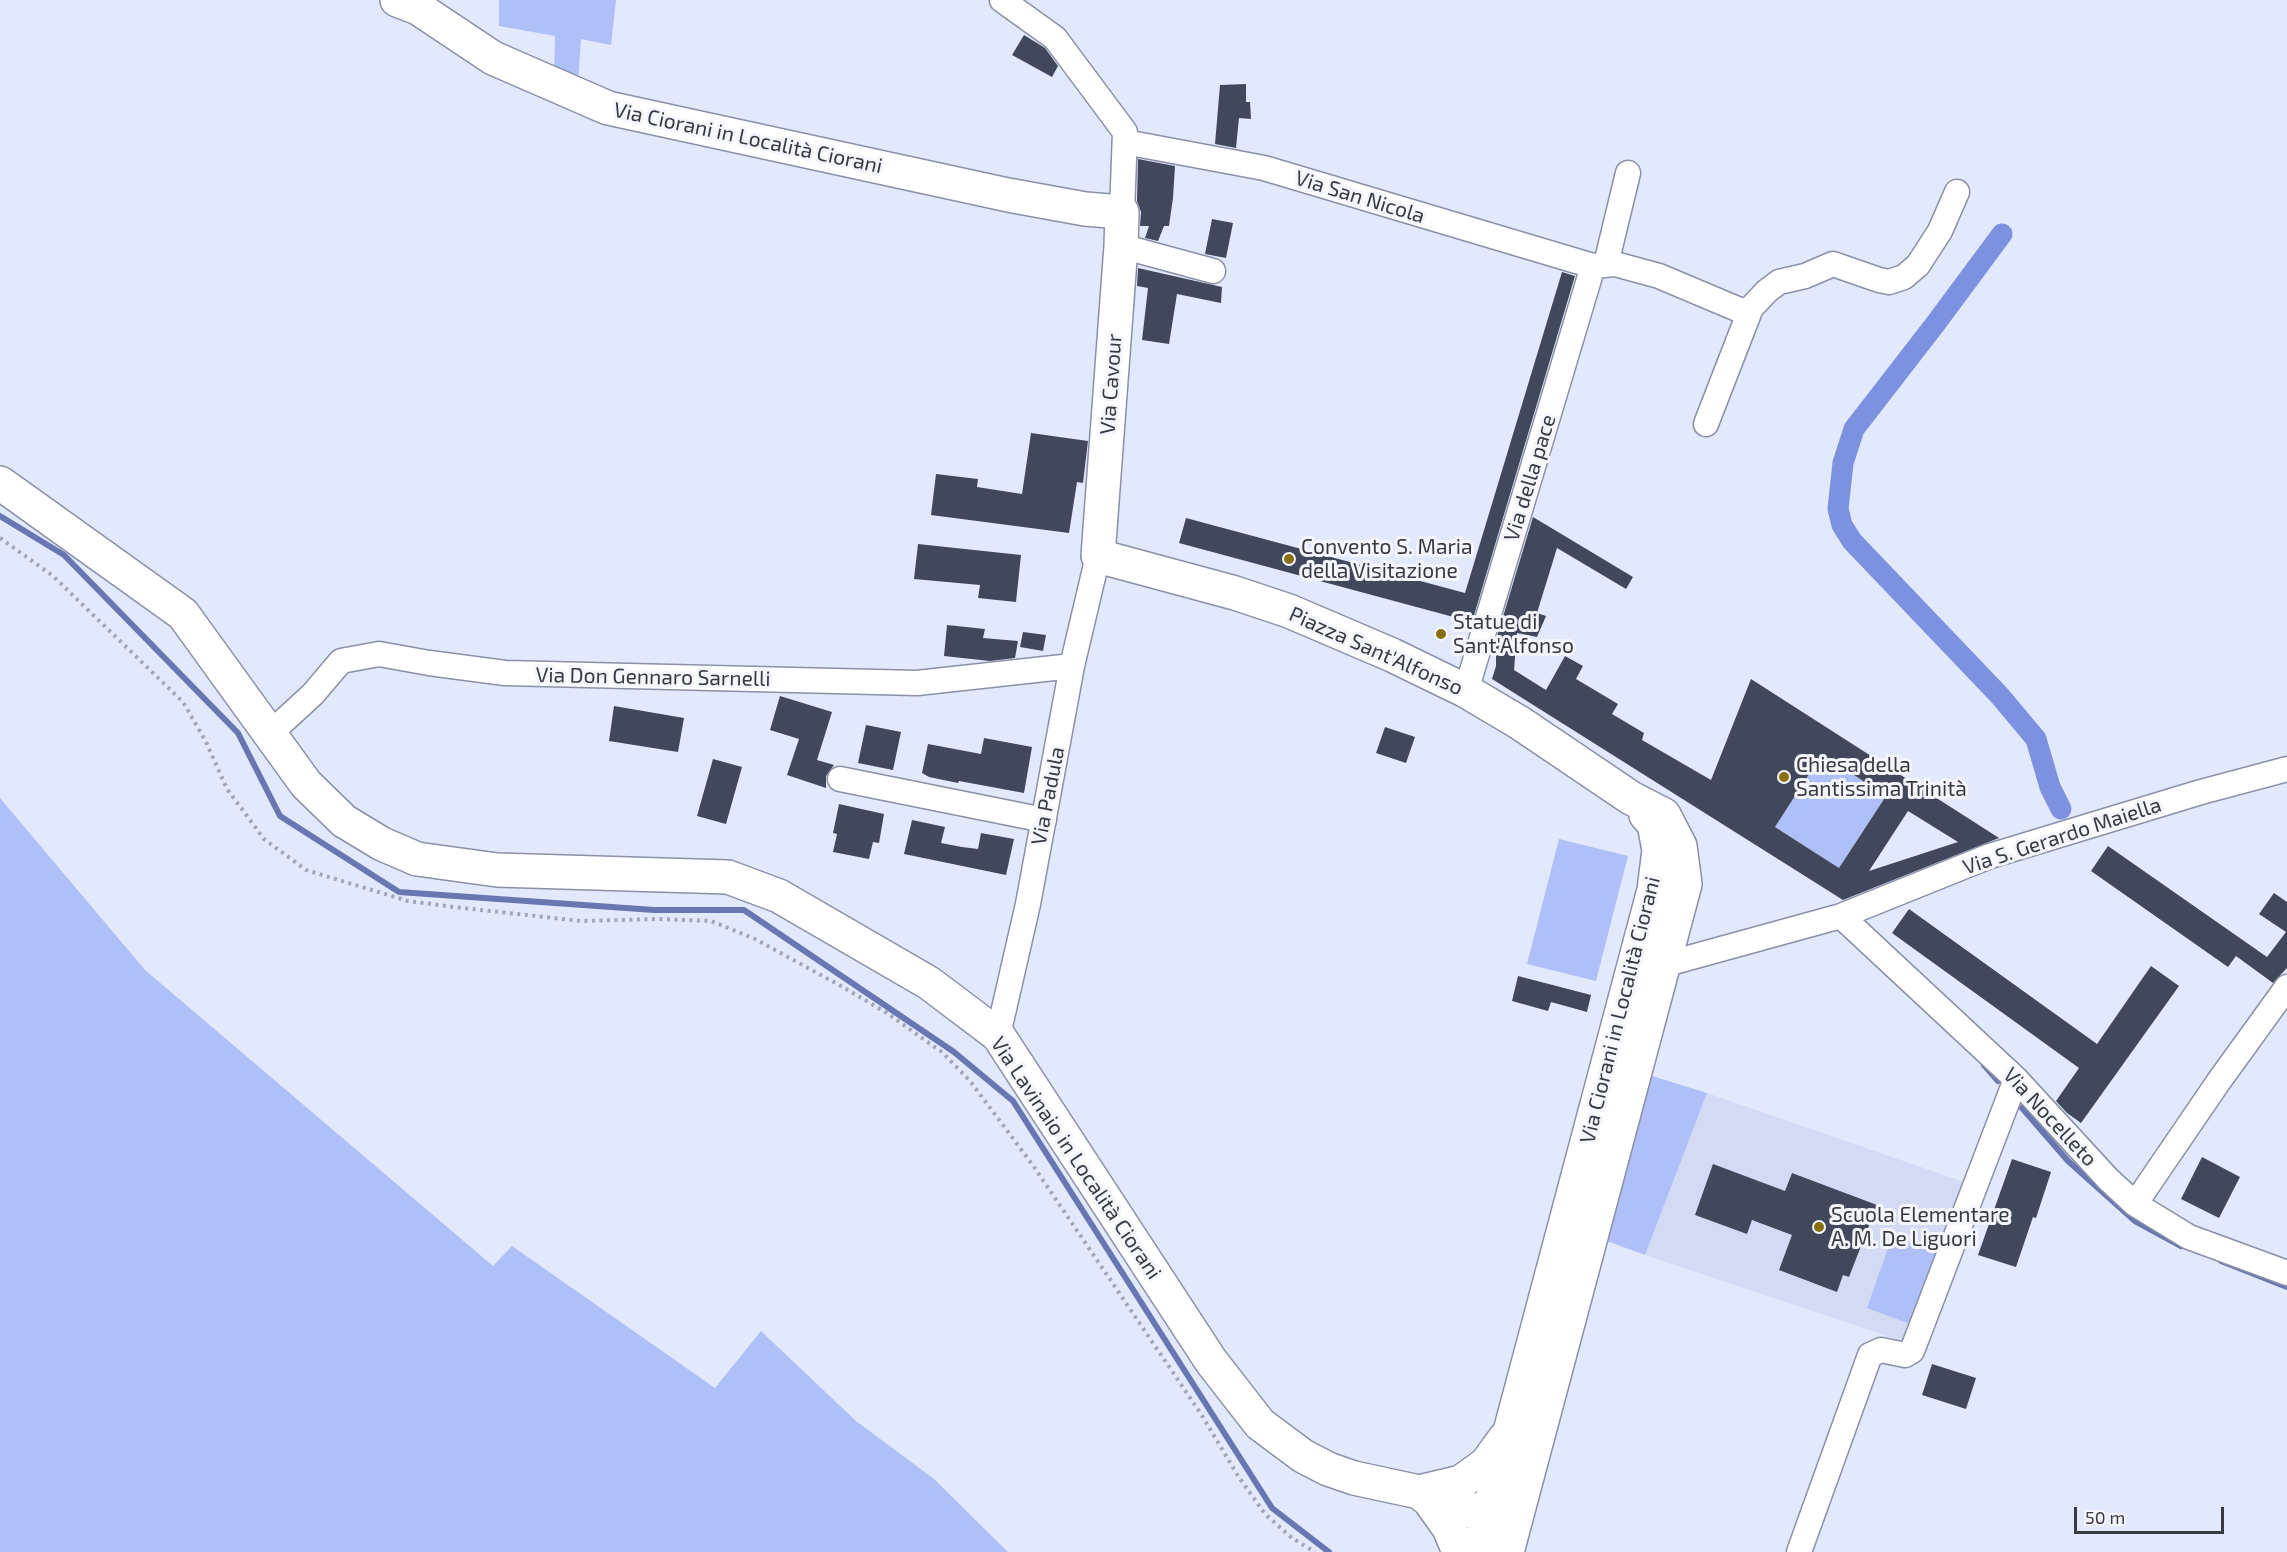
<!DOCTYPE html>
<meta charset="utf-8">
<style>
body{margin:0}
#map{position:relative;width:2287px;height:1552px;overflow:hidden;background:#e3e9fd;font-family:"Exo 2",sans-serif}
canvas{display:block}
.scale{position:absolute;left:2074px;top:1507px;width:150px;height:27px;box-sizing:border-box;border:3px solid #373a43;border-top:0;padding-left:8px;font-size:18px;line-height:21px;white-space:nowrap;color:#373a43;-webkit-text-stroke:4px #f5f6fc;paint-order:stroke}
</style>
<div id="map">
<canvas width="2287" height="1552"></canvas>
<div class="scale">50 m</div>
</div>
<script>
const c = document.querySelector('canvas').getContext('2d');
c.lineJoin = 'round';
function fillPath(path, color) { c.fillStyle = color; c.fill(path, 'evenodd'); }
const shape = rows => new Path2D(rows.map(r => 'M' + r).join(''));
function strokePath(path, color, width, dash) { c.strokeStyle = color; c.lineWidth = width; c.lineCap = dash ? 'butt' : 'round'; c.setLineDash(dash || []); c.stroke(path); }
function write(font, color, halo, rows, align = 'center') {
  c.font = font + ' "Exo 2",sans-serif'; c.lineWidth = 6; c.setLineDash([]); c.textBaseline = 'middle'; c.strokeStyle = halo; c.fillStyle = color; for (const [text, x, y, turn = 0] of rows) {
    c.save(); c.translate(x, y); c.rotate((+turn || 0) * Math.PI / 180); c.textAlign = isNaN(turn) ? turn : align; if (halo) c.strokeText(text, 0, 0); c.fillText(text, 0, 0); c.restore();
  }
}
const built = shape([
 [1707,1093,1967,1183,1908,1343,1645,1255]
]);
const green = shape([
 [499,0,616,0,611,45,581,39,578,83,554,74,555,36,499,26],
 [1822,754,1886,796,1839,868,1775,827],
 [0,798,145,970,493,1266,512,1246,715,1388,761,1331,856,1421,934,1479,1008,1552,0,1552],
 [1559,839,1628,856,1596,981,1527,964],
 [1649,1075,1707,1093,1645,1255,1604,1240],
 [1892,1237,1936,1253,1910,1324,1867,1308]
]);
const stream = shape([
 [0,516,64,555,238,733,280,816,399,892,654,910,744,910,954,1052,1013,1101,1272,1508,1329,1552],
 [1984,1065,1998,1081],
 [2022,1108,2068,1161,2135,1221,2181,1246],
 [2221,1261,2287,1287]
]);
const canal = shape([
 [2002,234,1936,323,1854,429,1843,463,1838,509,1842,525,1852,541,2000,696,2036,739,2050,787,2061,809]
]);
const building = shape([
 [1024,35,1045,48,1058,66,1052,77,1012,55],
 [1246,84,1246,102,1250,102,1251,119,1239,118,1236,148,1215,144,1220,85],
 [1138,159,1175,166,1173,198,1169,226,1164,226,1158,241,1145,238,1149,226,1140,226,1141,212,1137,201],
 [1212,219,1233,223,1226,258,1205,254],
 [1138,268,1222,287,1221,303,1177,294,1169,344,1142,340,1148,288,1137,286],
 [1562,272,1575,276,1472,622,1179,543,1186,518,1465,593],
 [1031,433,1088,441,1083,483,1077,482,1069,533,931,515,936,474,978,479,977,487,1022,494],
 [1533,517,1633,577,1626,589,1557,548,1537,613,1546,616,1537,637,1517,633,1514,670,1546,690,1565,656,1583,666,1576,679,1618,704,1612,714,1644,733,1642,740,1711,780,1751,679,1999,838,1843,900,1492,679,1496,666,1496,640],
 [1822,754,1886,796,1839,868,1775,827],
 [1908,811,1958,842,1869,871],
 [918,544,1021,555,1016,602,978,598,980,585,914,579],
 [947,625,985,629,983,638,1018,641,1015,658,990,661,944,656],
 [1023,632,1046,635,1043,651,1020,647],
 [780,696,832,712,817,760,834,765,826,776,826,788,787,775,799,739,770,730],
 [614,706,684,718,678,752,609,741],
 [866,725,901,732,893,770,858,763],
 [1385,727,1415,737,1406,763,1376,753],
 [984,738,1032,747,1024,793,959,781,958,783,929,777,922,773,928,744,981,754],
 [713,759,742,767,726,824,697,816],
 [839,804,884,814,879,843,873,842,869,859,833,852,837,834,833,833],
 [912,820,945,827,941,843,962,847,978,849,981,833,1014,839,1006,875,904,854],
 [2108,846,2267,957,2286,932,2259,914,2274,893,2287,902,2287,968,2273,983,2236,956,2228,967,2091,871],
 [1909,909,2097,1044,2151,966,2179,986,2081,1123,2067,1113,2056,1101,2079,1068,1892,933],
 [1518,976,1591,995,1587,1012,1551,1002,1548,1011,1512,1001],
 [2202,1157,2240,1177,2219,1218,2181,1199],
 [2012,1159,2051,1172,2036,1218,2033,1217,2016,1267,1978,1255],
 [1713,1164,1785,1191,1792,1173,1877,1205,1849,1277,1843,1275,1837,1292,1779,1270,1792,1235,1752,1220,1747,1234,1695,1215],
 [1932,1364,1976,1378,1966,1409,1922,1395]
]);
const path = shape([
 [0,538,53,576,183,702,206,742,227,789,264,839,306,870,408,901,454,907,581,921,658,919,711,921,755,939,841,986,887,1013,943,1053,970,1081,1032,1164,1201,1414,1238,1476,1265,1514,1292,1538,1315,1552]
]);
const street = shape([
 [1002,0,1055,38,1125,132,1122,212],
 [1125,142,1264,168,1593,266,1615,264,1659,276,1742,311,1751,308,1767,291,1779,282,1805,276,1833,264,1879,280,1889,282,1904,277,1918,265,1940,231,1957,192],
 [1121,246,1213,271],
 [1606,264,1628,173],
 [1706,424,1751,308],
 [1466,691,1593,266],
 [272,739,276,728,313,694,341,661,379,654,429,663,505,673,917,683,1072,666],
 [840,779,1044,820],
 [1841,916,2016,1079,2108,1179,2135,1204,2189,1237,2287,1273],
 [1652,962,1663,965,1841,916,1990,856,2201,792,2287,769],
 [998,1035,1028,904,1072,666,1098,556],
 [2135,1204,2219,1081,2287,987],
 [1799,1552,1870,1355,1881,1350,1905,1355,1912,1351,2016,1079]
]);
const secondary = shape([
 [397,0,418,8,493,58,608,108,1008,195,1085,209,1122,212,1121,246,1098,556,1235,593,1289,611,1392,655,1466,691,1520,723,1631,798,1664,815,1680,846,1685,884,1507,1552],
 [0,483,183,614,306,784,344,821,382,844,417,859,497,870,728,877,779,896,929,983,998,1035,1211,1361,1260,1424,1303,1456,1328,1469,1354,1478,1419,1492,1429,1500,1453,1509,1471,1511,1490,1507,1517,1513],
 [1419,1492,1461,1482,1486,1464,1505,1438],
 [1429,1500,1449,1528,1459,1552],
 [1478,1552,1654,890,1659,850,1654,824,1646,815]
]);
const markers = [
 [1289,559,6,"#886f0f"],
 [1441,634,6,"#886f0f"],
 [1784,777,6,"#886f0f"],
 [1819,1227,6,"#886f0f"]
];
const streetNames = [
 ["Via Ciorani in Località Ciorani",748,138,12],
 ["Via San Nicola",1360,197,17],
 ["Via Cavour",1111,384,-86],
 ["Via della pace",1530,478,-73],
 ["Piazza Sant'Alfonso",1376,651,24],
 ["Via Don Gennaro Sarnelli",653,677,1],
 ["Via Padula",1048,796,-79],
 ["Via S. Gerardo Maiella",2062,836,-18],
 ["Via Ciorani in Località Ciorani",1620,1010,-76],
 ["Via Nocelleto",2050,1117,47],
 ["Via Lavinaio in Località Ciorani",1076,1158,56]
];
const poiNames = [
 ["Convento S. Maria",1301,547],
 ["della Visitazione",1301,571],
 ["Statue di",1453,622],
 ["Sant'Alfonso",1453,646],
 ["Chiesa della",1796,765],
 ["Santissima Trinità",1796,789],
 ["Scuola Elementare",1831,1215],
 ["A. M. De Liguori",1831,1239]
];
fillPath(built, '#d3daf4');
fillPath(green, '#afbff8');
strokePath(stream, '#6877b2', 6);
strokePath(canal, '#7d91e1', 21);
fillPath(building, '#42485c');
strokePath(street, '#8990a7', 27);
strokePath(secondary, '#8990a7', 36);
strokePath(path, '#a2a7b7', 4, [3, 4.5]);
strokePath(street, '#fff', 24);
strokePath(secondary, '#fff', 33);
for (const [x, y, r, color] of markers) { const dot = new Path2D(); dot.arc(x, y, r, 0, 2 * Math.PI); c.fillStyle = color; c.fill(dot); strokePath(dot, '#f5f6fc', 2); }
write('21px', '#373a43', '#f5f6fc', streetNames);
write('21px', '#373a43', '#f5f6fc', poiNames, 'left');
</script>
